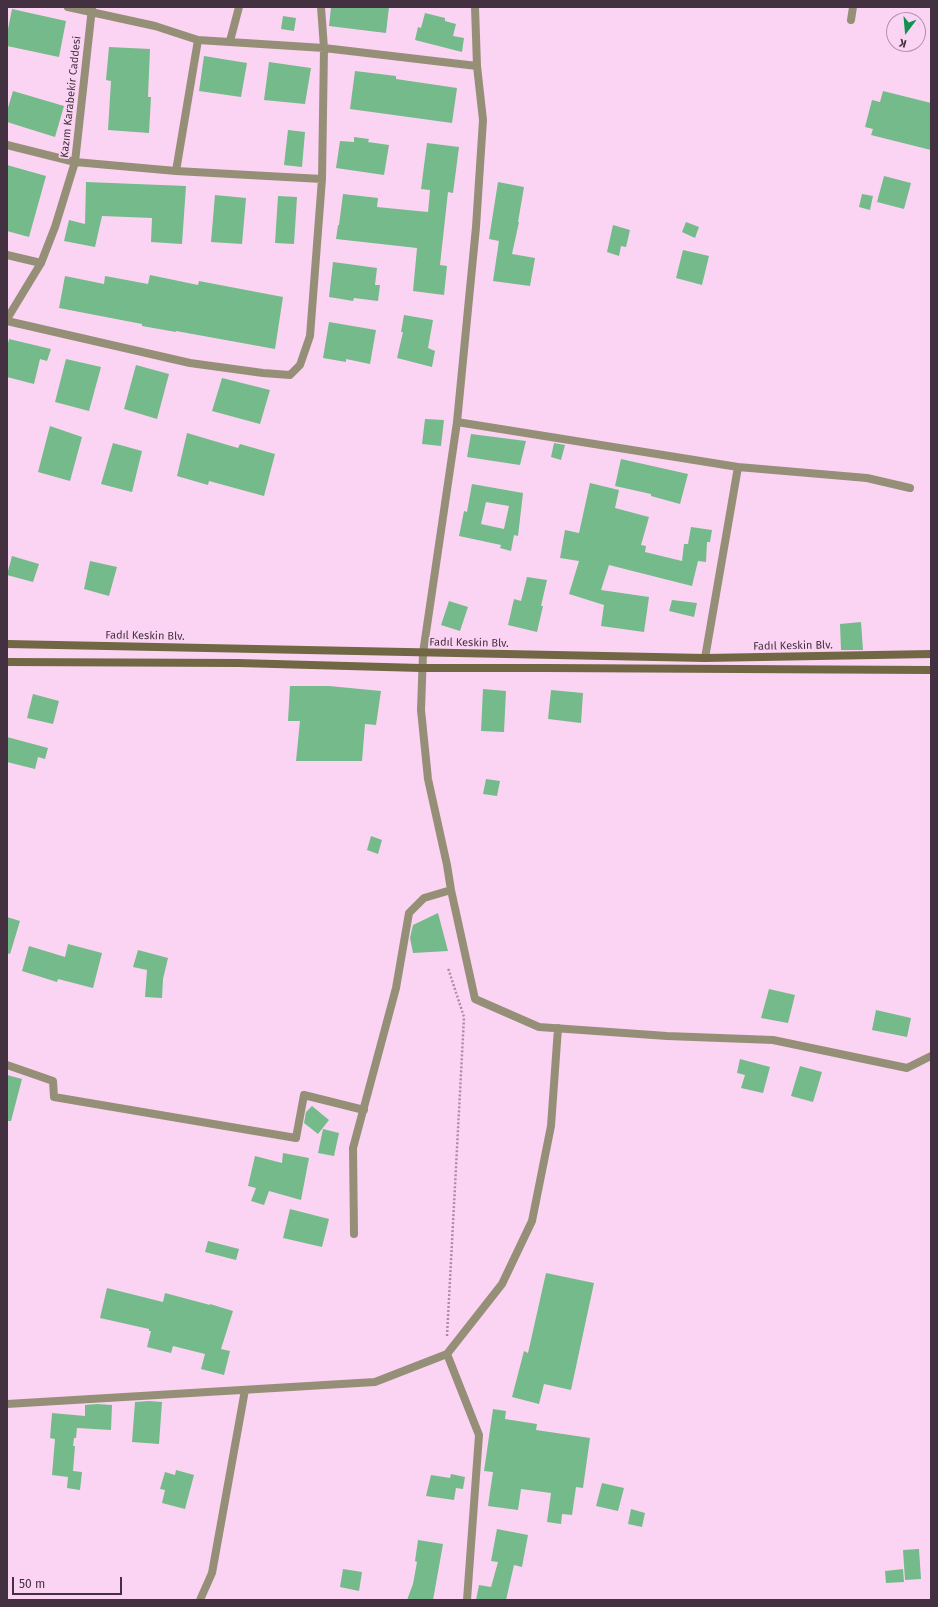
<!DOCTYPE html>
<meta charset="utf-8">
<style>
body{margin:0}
#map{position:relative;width:938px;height:1607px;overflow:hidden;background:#fcd4f3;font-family:"Fira Sans",sans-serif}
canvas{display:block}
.frame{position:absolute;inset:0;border:8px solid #433040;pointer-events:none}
.north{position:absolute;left:886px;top:12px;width:40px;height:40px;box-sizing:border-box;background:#fcd4f3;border:1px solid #b292ab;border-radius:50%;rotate:196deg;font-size:11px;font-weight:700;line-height:16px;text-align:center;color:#433040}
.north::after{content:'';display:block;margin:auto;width:14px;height:18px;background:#119250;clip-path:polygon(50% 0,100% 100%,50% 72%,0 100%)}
.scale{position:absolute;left:12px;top:1577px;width:110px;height:18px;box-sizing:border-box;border:2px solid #433040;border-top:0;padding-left:5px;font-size:12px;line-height:14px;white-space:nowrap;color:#433040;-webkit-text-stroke:3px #fcd4f3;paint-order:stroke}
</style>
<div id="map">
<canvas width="938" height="1607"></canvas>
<div class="frame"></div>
<div class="north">K</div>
<div class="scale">50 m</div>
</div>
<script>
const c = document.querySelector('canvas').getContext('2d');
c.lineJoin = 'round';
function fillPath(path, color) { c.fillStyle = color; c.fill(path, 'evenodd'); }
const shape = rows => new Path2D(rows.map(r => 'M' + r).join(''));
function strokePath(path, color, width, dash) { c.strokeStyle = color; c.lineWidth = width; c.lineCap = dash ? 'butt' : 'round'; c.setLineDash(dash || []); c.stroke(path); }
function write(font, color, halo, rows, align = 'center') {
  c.font = font + ' "Fira Sans",sans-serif'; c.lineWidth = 3.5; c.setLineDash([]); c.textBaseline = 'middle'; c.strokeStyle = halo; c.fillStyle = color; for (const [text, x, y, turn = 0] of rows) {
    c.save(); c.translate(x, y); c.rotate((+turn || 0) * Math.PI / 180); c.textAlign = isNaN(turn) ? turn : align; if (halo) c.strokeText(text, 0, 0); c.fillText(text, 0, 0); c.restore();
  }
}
const building = shape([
 [331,7,389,7,386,33,329,26],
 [12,9,66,21,59,57,7,46,7,34],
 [425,13,445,18,445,21,456,24,453,36,464,38,462,52,415,40,418,27,421,28],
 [283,16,296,18,294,31,281,29],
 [109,47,150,49,148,97,151,97,149,133,108,130,111,81,106,80],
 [204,56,247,63,241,97,199,91],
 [269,62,311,68,305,104,264,100],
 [355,71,396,76,396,79,457,88,452,123,350,109],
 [13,91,64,106,55,137,7,122,7,111],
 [883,91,931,103,931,150,871,135,873,129,865,127,872,100,880,102],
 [288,130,305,132,302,167,284,165],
 [354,137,369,139,368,142,389,145,384,175,336,168,340,141,354,142],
 [427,143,459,147,453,193,448,192,440,265,447,266,444,295,413,291,417,248,336,239,338,225,339,225,343,194,378,198,377,207,428,212,430,190,421,189],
 [7,165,46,176,29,237,7,231],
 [884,176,911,183,904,209,877,202],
 [86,182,186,186,182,244,151,242,152,218,102,216,95,247,64,241,69,220,85,224],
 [498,182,524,187,518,222,519,222,512,254,535,258,530,286,493,281,499,241,489,239],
 [862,194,873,196,870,210,859,207],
 [215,195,246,198,242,244,211,242],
 [278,196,297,197,294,244,275,243],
 [686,222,699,227,695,238,682,232],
 [613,225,630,230,626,247,621,246,619,256,607,252],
 [683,250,709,256,702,285,676,278],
 [333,262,377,268,375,285,380,285,378,301,354,298,353,301,329,297],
 [150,275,198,285,199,281,283,297,275,349,176,331,176,332,142,326,142,324,59,308,65,276,104,284,105,276,148,284],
 [404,315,433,320,428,348,435,351,432,367,397,358,403,332,401,332],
 [329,322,376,330,370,364,346,359,346,362,323,358],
 [9,339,51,349,47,361,40,359,34,384,7,377,7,348],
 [66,359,101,367,89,411,55,402],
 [136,365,169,374,157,419,124,409],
 [222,378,270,390,260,424,212,411],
 [425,419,444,420,441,446,422,444],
 [50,426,82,437,70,481,38,472],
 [187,433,238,448,240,444,275,454,264,496,209,481,208,485,177,476],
 [471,434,526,441,520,465,467,457],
 [113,443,142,451,132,492,101,484],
 [554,443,565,445,561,460,551,457],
 [621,459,688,474,680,504,651,496,651,494,615,486],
 [590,483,619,490,615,508,649,517,641,545,646,546,645,552,682,561,684,544,688,544,691,527,712,530,710,542,707,542,706,562,698,561,692,586,609,565,601,590,649,597,644,632,601,626,604,605,569,594,579,561,560,558,565,530,579,533],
 [472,484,523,493,518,536,514,535,511,551,500,548,501,545,459,536,464,511,467,512],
 [486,502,509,506,504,529,481,524],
 [12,556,39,564,33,582,7,575],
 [90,561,117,567,109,596,84,589],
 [527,577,547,580,541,606,543,606,537,632,508,625,514,599,521,601],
 [672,600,697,603,694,617,669,611],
 [449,601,468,607,460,631,441,625],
 [861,622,863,650,841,650,840,624],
 [290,686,329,686,381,691,376,725,365,724,362,761,296,761,300,721,288,721],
 [483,689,506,691,504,732,481,731],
 [551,690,583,693,581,723,548,719],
 [33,694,59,701,53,724,27,718],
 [7,737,48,748,45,759,38,757,35,769,7,762],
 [486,779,500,781,497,796,483,794],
 [371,836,382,840,378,854,367,850],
 [438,913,448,951,413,953,410,938,413,925],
 [7,917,20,921,10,954,7,953],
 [68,944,102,953,93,988,58,979,57,982,22,971,29,946,65,957],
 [138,950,168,958,163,979,162,998,145,997,147,970,133,967],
 [769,989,795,995,788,1023,761,1018],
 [876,1010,911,1018,907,1037,872,1030],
 [740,1059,770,1067,763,1093,741,1088,745,1075,737,1073],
 [800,1066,822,1072,813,1102,791,1096],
 [7,1075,22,1079,11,1121,7,1121],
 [312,1106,329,1120,318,1134,304,1123,306,1112],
 [323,1129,339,1133,334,1156,318,1153],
 [283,1153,309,1158,301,1200,269,1191,264,1205,251,1201,256,1188,248,1186,255,1156,282,1163],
 [290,1209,329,1219,322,1247,283,1238],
 [208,1241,239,1249,236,1260,205,1252],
 [546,1273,594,1283,571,1390,544,1384,539,1404,512,1397,524,1351,528,1353],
 [107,1288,163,1302,165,1293,210,1305,210,1304,233,1311,221,1349,230,1351,224,1375,201,1369,205,1354,173,1346,171,1353,147,1347,151,1331,149,1331,149,1329,100,1318],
 [149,1401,162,1402,159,1444,132,1442,135,1402],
 [97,1404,112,1405,111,1430,77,1428,76,1438,74,1438,73,1446,75,1446,73,1471,82,1472,80,1490,67,1488,68,1477,52,1475,55,1439,50,1438,52,1413,85,1416,85,1405],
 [493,1409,506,1411,505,1419,537,1424,536,1430,590,1438,583,1488,576,1487,572,1515,562,1514,561,1524,547,1522,551,1493,521,1489,518,1510,488,1506,493,1472,484,1471],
 [176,1470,194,1475,185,1509,162,1503,165,1490,160,1489,165,1472,175,1475],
 [451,1474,465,1477,463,1489,456,1488,454,1500,426,1496,431,1475,450,1478],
 [602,1483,624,1488,618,1511,596,1506],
 [631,1509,645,1513,642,1527,628,1524],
 [497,1529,528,1535,522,1567,514,1565,506,1600,476,1600,479,1585,491,1587,498,1562,491,1561],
 [418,1540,443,1544,433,1600,407,1600,413,1584,417,1562,415,1561],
 [919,1549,921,1579,905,1580,903,1550],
 [343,1569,362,1572,359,1591,340,1587],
 [903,1569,904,1582,886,1583,885,1571]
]);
const path = shape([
 [447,1336,464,1017,448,968]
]);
const street = shape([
 [68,7,155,26,198,40,324,48,477,66],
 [851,20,853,7],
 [198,40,176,171,322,179],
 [230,41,239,7],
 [7,145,75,162,176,171],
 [7,255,41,263],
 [7,319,41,263,55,227,75,162,92,8],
 [7,321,190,363,263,373,290,375,300,365,310,336,322,179,324,48,321,7],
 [457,422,476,227,483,120,477,66,475,7],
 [910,488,867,478,738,467,457,422,423,653,421,710,428,779,447,865,451,890,475,999,539,1027,667,1036,773,1040,907,1068,931,1056],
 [705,658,738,467],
 [7,1065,53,1081,54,1097,296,1138,304,1095,364,1110],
 [354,1234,353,1148,396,988,409,913,424,898,451,890],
 [447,1354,479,1435,467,1600],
 [7,1404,375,1382,447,1354,502,1284,532,1221,551,1126,558,1028],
 [200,1600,212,1573,245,1390]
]);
const secondary = shape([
 [7,644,705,658,931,654],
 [7,662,238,663,421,668,545,668,931,670]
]);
const streetNames = [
 ["Kazım Karabekir Caddesi",71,97,-84],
 ["Fadıl Keskin Blv.",145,636,1],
 ["Fadıl Keskin Blv.",469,643,1],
 ["Fadıl Keskin Blv.",793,646,-1]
];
fillPath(building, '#74ba8a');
strokePath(path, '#ab8ca4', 2.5, [2, 2]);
strokePath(street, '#968f78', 8);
strokePath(secondary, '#716745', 8);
write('11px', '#433040', '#fcd4f3', streetNames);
</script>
